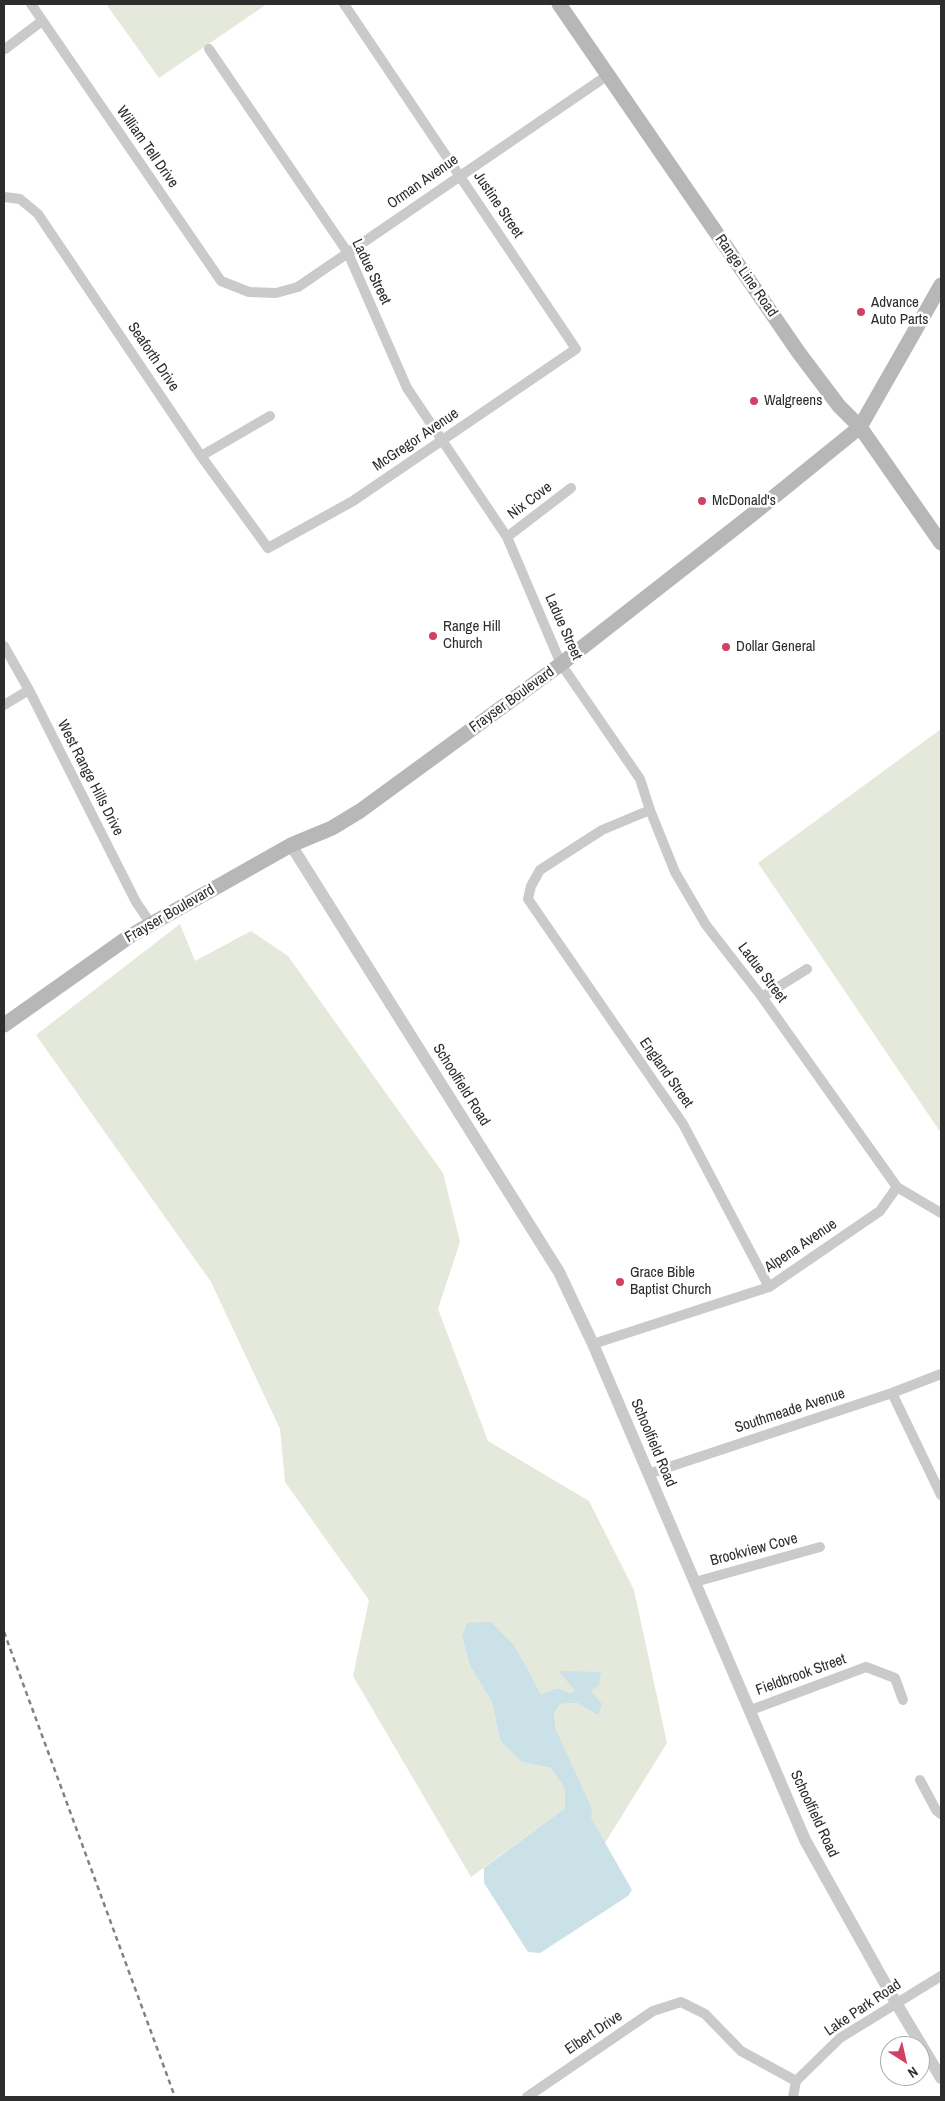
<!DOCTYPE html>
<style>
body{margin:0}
#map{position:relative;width:945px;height:2101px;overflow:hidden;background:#fff;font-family:"Archivo Narrow",sans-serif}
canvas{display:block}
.frame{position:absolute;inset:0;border:5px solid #2d2d2d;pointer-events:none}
.north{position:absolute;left:880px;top:2036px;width:50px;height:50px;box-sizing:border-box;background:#fff;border:1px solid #ababab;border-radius:50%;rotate:145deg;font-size:14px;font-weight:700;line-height:20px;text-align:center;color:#2d2d2d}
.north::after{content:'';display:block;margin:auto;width:18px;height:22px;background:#d14166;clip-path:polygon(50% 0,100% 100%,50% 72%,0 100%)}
</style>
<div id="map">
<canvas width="945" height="2101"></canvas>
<div class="frame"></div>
<div class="north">N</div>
</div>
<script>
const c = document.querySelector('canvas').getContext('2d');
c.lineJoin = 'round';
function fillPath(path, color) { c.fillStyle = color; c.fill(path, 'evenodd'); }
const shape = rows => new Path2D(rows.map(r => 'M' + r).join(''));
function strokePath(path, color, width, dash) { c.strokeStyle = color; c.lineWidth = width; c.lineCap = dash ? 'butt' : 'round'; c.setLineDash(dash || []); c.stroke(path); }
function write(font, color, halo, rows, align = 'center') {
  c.font = font + ' "Archivo Narrow",sans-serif'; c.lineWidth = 5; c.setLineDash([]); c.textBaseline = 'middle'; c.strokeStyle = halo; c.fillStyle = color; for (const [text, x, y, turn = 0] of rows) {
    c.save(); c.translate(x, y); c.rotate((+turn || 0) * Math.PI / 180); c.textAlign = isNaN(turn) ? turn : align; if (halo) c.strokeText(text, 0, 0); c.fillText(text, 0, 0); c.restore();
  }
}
const green = shape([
 [106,4,267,4,159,78],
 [941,729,941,1133,758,863],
 [180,924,195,961,251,931,288,956,443,1173,460,1242,438,1309,488,1441,589,1501,634,1590,667,1743,605,1843,590,1818,556,1730,554,1713,560,1704,577,1703,598,1715,560,1671,574,1690,571,1693,557,1688,541,1696,516,1648,462,1637,470,1666,492,1702,500,1741,522,1762,551,1768,565,1789,565,1808,471,1877,353,1676,369,1600,285,1482,280,1429,211,1282,36,1035]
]);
const water = shape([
 [491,1622,516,1648,541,1695,557,1688,571,1693,574,1690,559,1671,601,1672,599,1685,591,1691,602,1704,598,1715,577,1703,560,1704,554,1713,556,1730,592,1809,591,1818,632,1890,628,1896,540,1953,528,1952,484,1883,484,1868,565,1808,565,1789,551,1768,522,1762,500,1741,492,1702,470,1666,462,1637,467,1623]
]);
const minor = shape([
 [31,4,221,281,249,292,276,293,298,287,608,75],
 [5,49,42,21],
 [209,49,348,253,407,388,507,537,561,664,640,779,650,810,675,872,706,925,762,997,897,1187,941,1213],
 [4,197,20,199,38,214,201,456,268,548,353,501,576,349,344,4],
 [201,456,270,416],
 [507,537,571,488],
 [4,646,29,690,136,902,151,924],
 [4,705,29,690],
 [650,810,602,830,540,870,531,886,528,899,683,1124,769,1287],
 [762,997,807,969],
 [593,1344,769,1287,880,1211,897,1187],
 [892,1393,941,1495],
 [648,1474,892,1393,941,1374],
 [695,1582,820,1547],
 [751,1710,866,1667,895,1678,903,1700],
 [920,1780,936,1810,941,1814],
 [527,2097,653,2011,681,2002,705,2014,741,2051,796,2081],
 [793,2097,796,2081,840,2038,941,1976]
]);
const tertiary = shape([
 [291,845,559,1272,593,1344,805,1840,896,2003,941,2078]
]);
const secondary = shape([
 [559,4,799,353,839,406,860,427,941,543],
 [4,1025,130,936,291,845,332,828,360,811,561,664,749,517,860,427,941,285]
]);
const rail = shape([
 [4,1632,175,2097]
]);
const markers = [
 [861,312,5,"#d14166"],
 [754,401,5,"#d14166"],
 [702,501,5,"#d14166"],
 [433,636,5,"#d14166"],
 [726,647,5,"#d14166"],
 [620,1282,5,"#d14166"]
];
const streetNames = [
 ["William Tell Drive",147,147,55],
 ["Orman Avenue",423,182,-35],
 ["Justine Street",498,205,56],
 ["Ladue Street",371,272,64],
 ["Range Line Road",746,276,55],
 ["Seaforth Drive",153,357,56],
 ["McGregor Avenue",416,440,-34],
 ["Nix Cove",530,501,-37],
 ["Ladue Street",563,627,66],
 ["Frayser Boulevard",512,700,-36],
 ["West Range Hills Drive",90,778,63],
 ["Frayser Boulevard",170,914,-30],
 ["Ladue Street",762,973,53],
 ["England Street",666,1073,55],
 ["Schoolfield Road",461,1085,58],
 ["Alpena Avenue",801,1246,-34],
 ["Southmeade Avenue",790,1411,-18],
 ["Schoolfield Road",653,1443,67],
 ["Brookview Cove",754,1550,-15],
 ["Fieldbrook Street",801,1675,-20],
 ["Schoolfield Road",814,1814,65],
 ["Lake Park Road",863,2008,-34],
 ["Elbert Drive",594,2033,-34]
];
const poiNames = [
 ["Advance",871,303],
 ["Auto Parts",871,320],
 ["Walgreens",764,401],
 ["McDonald's",712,501],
 ["Range Hill",443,627],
 ["Church",443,644],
 ["Dollar General",736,647],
 ["Grace Bible",630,1273],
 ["Baptist Church",630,1290]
];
fillPath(green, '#e5e9db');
fillPath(water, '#c9e1e7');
strokePath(minor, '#cacaca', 10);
strokePath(tertiary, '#cacaca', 12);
strokePath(secondary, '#b7b7b7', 15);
strokePath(rail, '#828282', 2.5, [5, 4]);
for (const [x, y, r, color] of markers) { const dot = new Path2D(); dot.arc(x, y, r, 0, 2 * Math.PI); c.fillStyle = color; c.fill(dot); strokePath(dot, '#fff', 2); }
write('15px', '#2d2d2d', '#fff', streetNames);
write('15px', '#2d2d2d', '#fff', poiNames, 'left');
</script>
